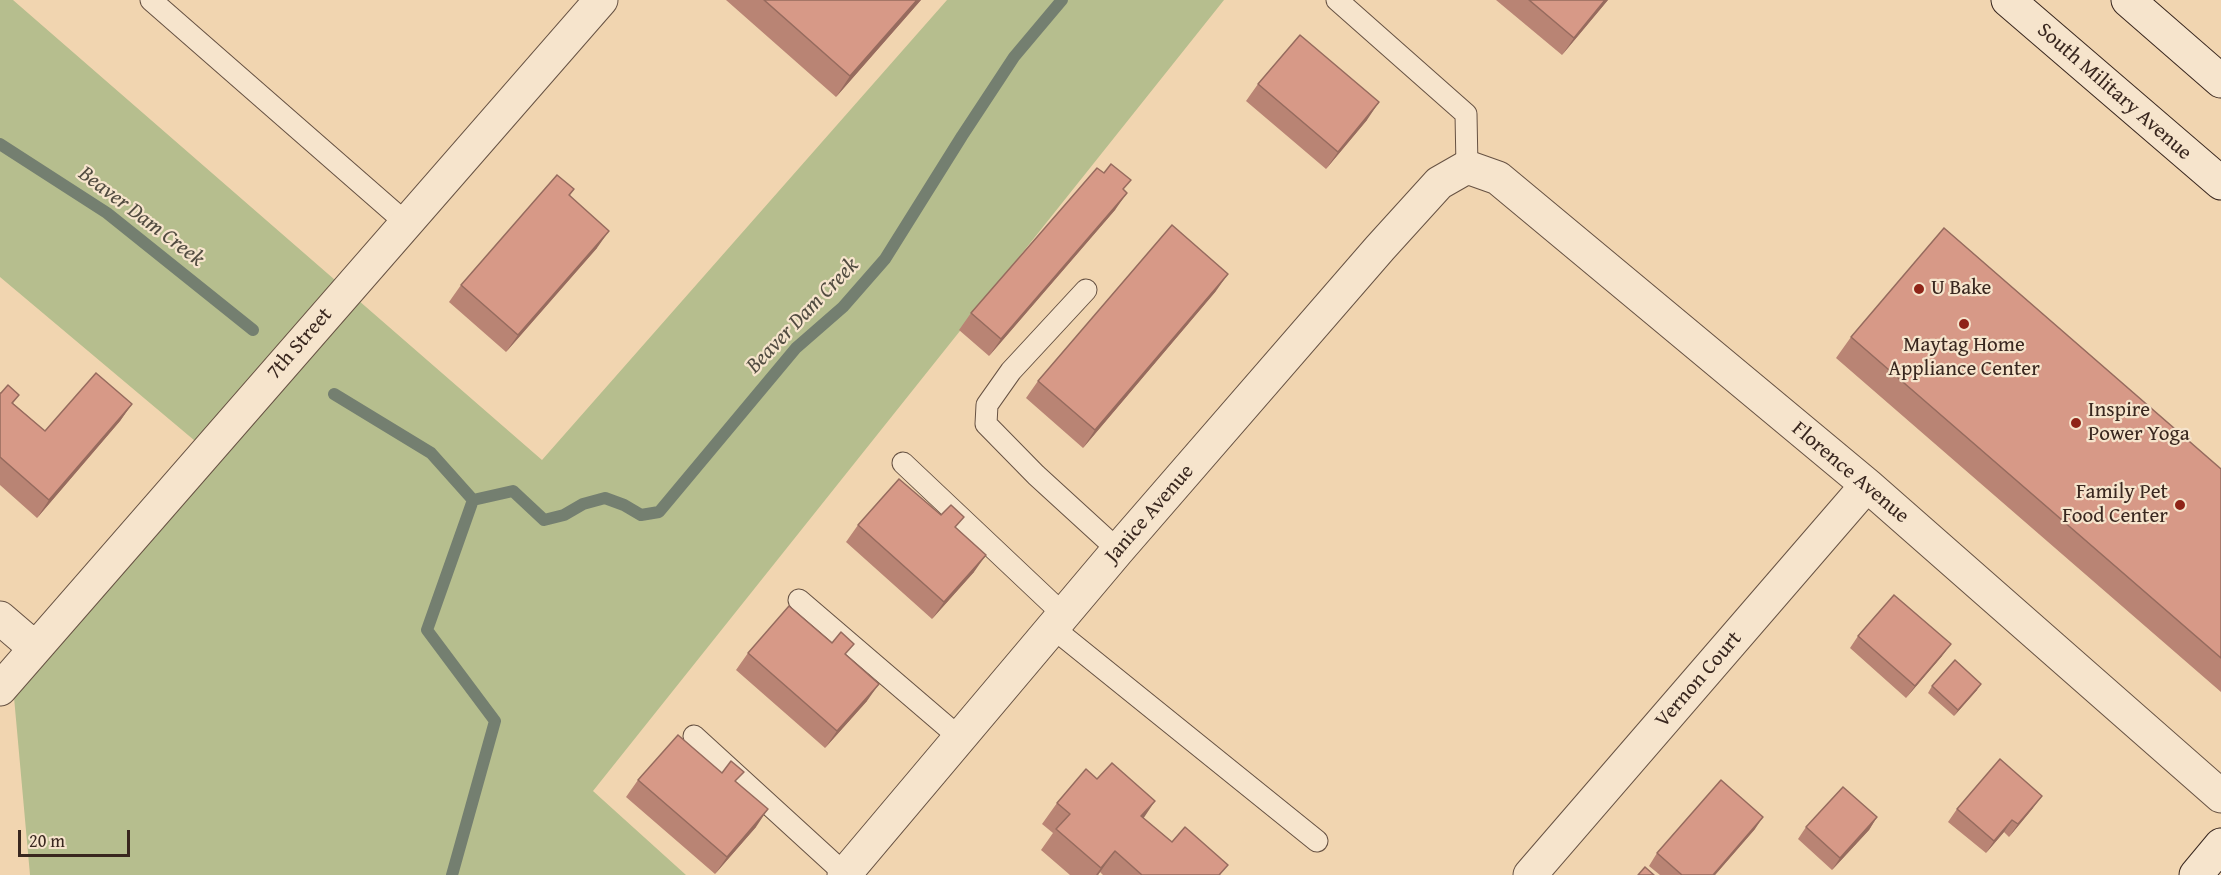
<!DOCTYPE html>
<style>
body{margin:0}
#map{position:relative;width:2221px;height:875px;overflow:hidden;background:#f1d5b0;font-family:"Gentium Book Plus",serif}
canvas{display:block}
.scale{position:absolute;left:18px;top:830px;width:112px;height:27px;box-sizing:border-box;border:3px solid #39271f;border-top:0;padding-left:8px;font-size:18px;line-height:21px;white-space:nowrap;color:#39271f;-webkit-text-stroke:4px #f6e4cc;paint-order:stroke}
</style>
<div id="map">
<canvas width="2221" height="875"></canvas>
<div class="scale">20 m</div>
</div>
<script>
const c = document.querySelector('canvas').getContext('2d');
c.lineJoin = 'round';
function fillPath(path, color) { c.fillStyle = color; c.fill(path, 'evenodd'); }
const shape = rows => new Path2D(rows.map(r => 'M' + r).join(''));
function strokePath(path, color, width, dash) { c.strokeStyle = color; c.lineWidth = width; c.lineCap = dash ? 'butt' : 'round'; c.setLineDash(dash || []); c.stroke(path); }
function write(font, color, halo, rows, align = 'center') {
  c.font = font + ' "Gentium Book Plus",serif'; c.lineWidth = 4.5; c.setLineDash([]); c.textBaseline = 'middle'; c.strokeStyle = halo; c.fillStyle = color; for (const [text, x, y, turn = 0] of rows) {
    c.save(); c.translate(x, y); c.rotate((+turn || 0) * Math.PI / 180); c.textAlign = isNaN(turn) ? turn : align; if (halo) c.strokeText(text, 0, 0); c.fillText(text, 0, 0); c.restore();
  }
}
const green = shape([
 [0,0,13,0,542,460,947,0,1224,0,593,791,686,875,30,875,12,675,207,451,0,277]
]);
const stream = shape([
 [0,144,107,213,253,330],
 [334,394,431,453,473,500,513,491,544,520,564,515,583,504,605,498,624,505,641,515,659,512,796,348,843,307,885,259,962,136,1014,57,1062,0],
 [452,875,495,721,427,630,473,500]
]);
const lane = shape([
 [151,0,406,223],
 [1337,0,1466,114,1467,167],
 [1086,290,1011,371,987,405,986,424,1036,475,1118,550],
 [903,463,1064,615],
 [799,600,960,738],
 [1053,628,1317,841],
 [694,736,845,874]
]);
const street = shape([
 [0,618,35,648],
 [0,689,601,0],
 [844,875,1118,550,1380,248,1439,183,1467,167,1498,178,1867,485,2221,796],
 [1530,875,1867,485]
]);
const secondary = shape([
 [2008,0,2221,183],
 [2128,0,2221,81],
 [2196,875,2221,845]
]);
const wall = shape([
 [726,0,921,0,836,97],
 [1496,0,1608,0,1562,55],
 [1258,84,1367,120,1326,169,1246,101],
 [574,189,570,195,597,248,506,352,449,302,461,285],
 [1124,190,1115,210,989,356,959,330,971,313],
 [1216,291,1083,448,1026,398,1038,381],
 [1851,337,2221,469,2221,692,1836,358],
 [0,393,19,395,13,403,45,431,132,404,120,421,37,518,0,485],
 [941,515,956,528,974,572,932,619,846,542,858,525],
 [1858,636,1942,656,1906,698,1850,648],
 [748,653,846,655,867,701,825,748,736,670],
 [1932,686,1977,690,1954,716,1928,693],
 [722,773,736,782,756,827,715,874,626,797,638,780],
 [1057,803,1143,818,1172,842,1221,875,1103,875,1100,872,1098,875,1070,875,1041,850,1053,833,1042,824],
 [2033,808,2009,837,2004,832,1986,853,1948,822,1957,809],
 [1877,817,1869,830,1832,870,1798,839,1806,827],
 [1755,829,1715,875,1660,875,1649,866,1657,853]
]);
const shadedWall = shape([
 [917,0,921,0,836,97,850,76],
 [1605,0,1608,0,1562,55,1574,38],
 [1379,102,1367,120,1326,169,1338,152],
 [1127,193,1115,210,989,356,1001,339],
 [609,231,597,248,506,352,518,335],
 [1228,274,1216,291,1083,448,1095,430],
 [132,404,120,421,37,518,49,500],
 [986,555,974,572,932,619,944,602],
 [1951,644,1942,656,1906,698,1915,686],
 [879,684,867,701,825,748,837,731],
 [1981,684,1977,690,1954,716,1958,710],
 [2042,796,2033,808,2009,837,2018,824],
 [1155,801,1141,822,1141,816],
 [768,809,756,827,715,874,727,857],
 [1763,817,1755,829,1715,875,1713,875],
 [1877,817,1869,830,1832,870,1840,858],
 [2012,820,2004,832,1986,853,1994,841],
 [1115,851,1098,875,1096,875,1101,868]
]);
const building = shape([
 [764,0,917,0,850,76,764,0],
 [1529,0,1605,0,1574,38,1529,0],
 [1300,35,1379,102,1338,152,1258,84,1300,35],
 [1111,164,1131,180,1123,189,1127,193,1001,339,971,313,1097,168,1104,173,1111,164],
 [557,175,574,189,569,195,609,231,518,335,461,285,557,175],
 [1172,225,1228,274,1095,430,1038,381,1172,225],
 [1944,228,2221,469,2221,658,1851,337,1944,228],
 [96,373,132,404,49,500,0,457,0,393,1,393,8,385,19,395,12,403,45,431,96,373],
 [899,479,941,515,951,505,964,517,955,527,986,555,944,602,858,525,899,479],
 [1894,595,1951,644,1915,686,1858,636,1894,595],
 [789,606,832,643,841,632,854,644,845,654,879,684,837,731,748,653,789,606],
 [1955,660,1981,684,1958,710,1932,686,1955,660],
 [678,735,722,773,731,761,744,772,735,781,768,809,727,857,638,780,678,735],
 [2000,759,2042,796,2018,824,2012,820,1994,841,1957,809,2000,759],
 [1112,763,1155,801,1141,816,1172,842,1185,827,1228,865,1219,875,1142,875,1115,851,1101,868,1056,829,1070,814,1057,803,1086,769,1097,779,1112,763],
 [1721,780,1763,817,1713,875,1682,875,1657,853,1721,780],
 [1843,787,1877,817,1840,858,1806,827,1843,787],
 [1645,867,1654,875,1638,875,1645,867]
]);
const markers = [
 [1919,289,6,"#8f2418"],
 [1964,324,6,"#8f2418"],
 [2076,423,6,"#8f2418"],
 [2180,505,6,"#8f2418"]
];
const streetNames = [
 ["South Military Avenue",2114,92,41],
 ["7th Street",300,344,-49],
 ["Florence Avenue",1850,473,40],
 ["Janice Avenue",1150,514,-49],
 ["Vernon Court",1699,680,-49]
];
const poiNames = [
 ["U Bake",1931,289],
 ["Maytag Home",1964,346,"center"],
 ["Appliance Center",1964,370,"center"],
 ["Inspire",2088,411],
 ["Power Yoga",2088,435],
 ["Family Pet",2168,493,"right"],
 ["Food Center",2168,517,"right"]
];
const waterNames = [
 ["Beaver Dam Creek",141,217,37],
 ["Beaver Dam Creek",803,316,-46]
];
fillPath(green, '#b6be8e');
strokePath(stream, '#747f70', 12);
strokePath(lane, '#675243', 23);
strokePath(street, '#675243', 35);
strokePath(secondary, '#39271f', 35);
strokePath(lane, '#f6e4cc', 21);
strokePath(street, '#f6e4cc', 33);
strokePath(secondary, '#f6e4cc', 33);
fillPath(wall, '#b98474');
fillPath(shadedWall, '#966b5e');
fillPath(building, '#d79987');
strokePath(building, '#966b5e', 1.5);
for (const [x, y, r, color] of markers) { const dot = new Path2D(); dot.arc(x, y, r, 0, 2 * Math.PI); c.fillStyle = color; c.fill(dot); strokePath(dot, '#f6e4cc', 2); }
write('21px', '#39271f', '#f6e4cc', streetNames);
write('21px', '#39271f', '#f6e4cc', poiNames, 'left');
write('italic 22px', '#524c41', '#f6e4cc', waterNames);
</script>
